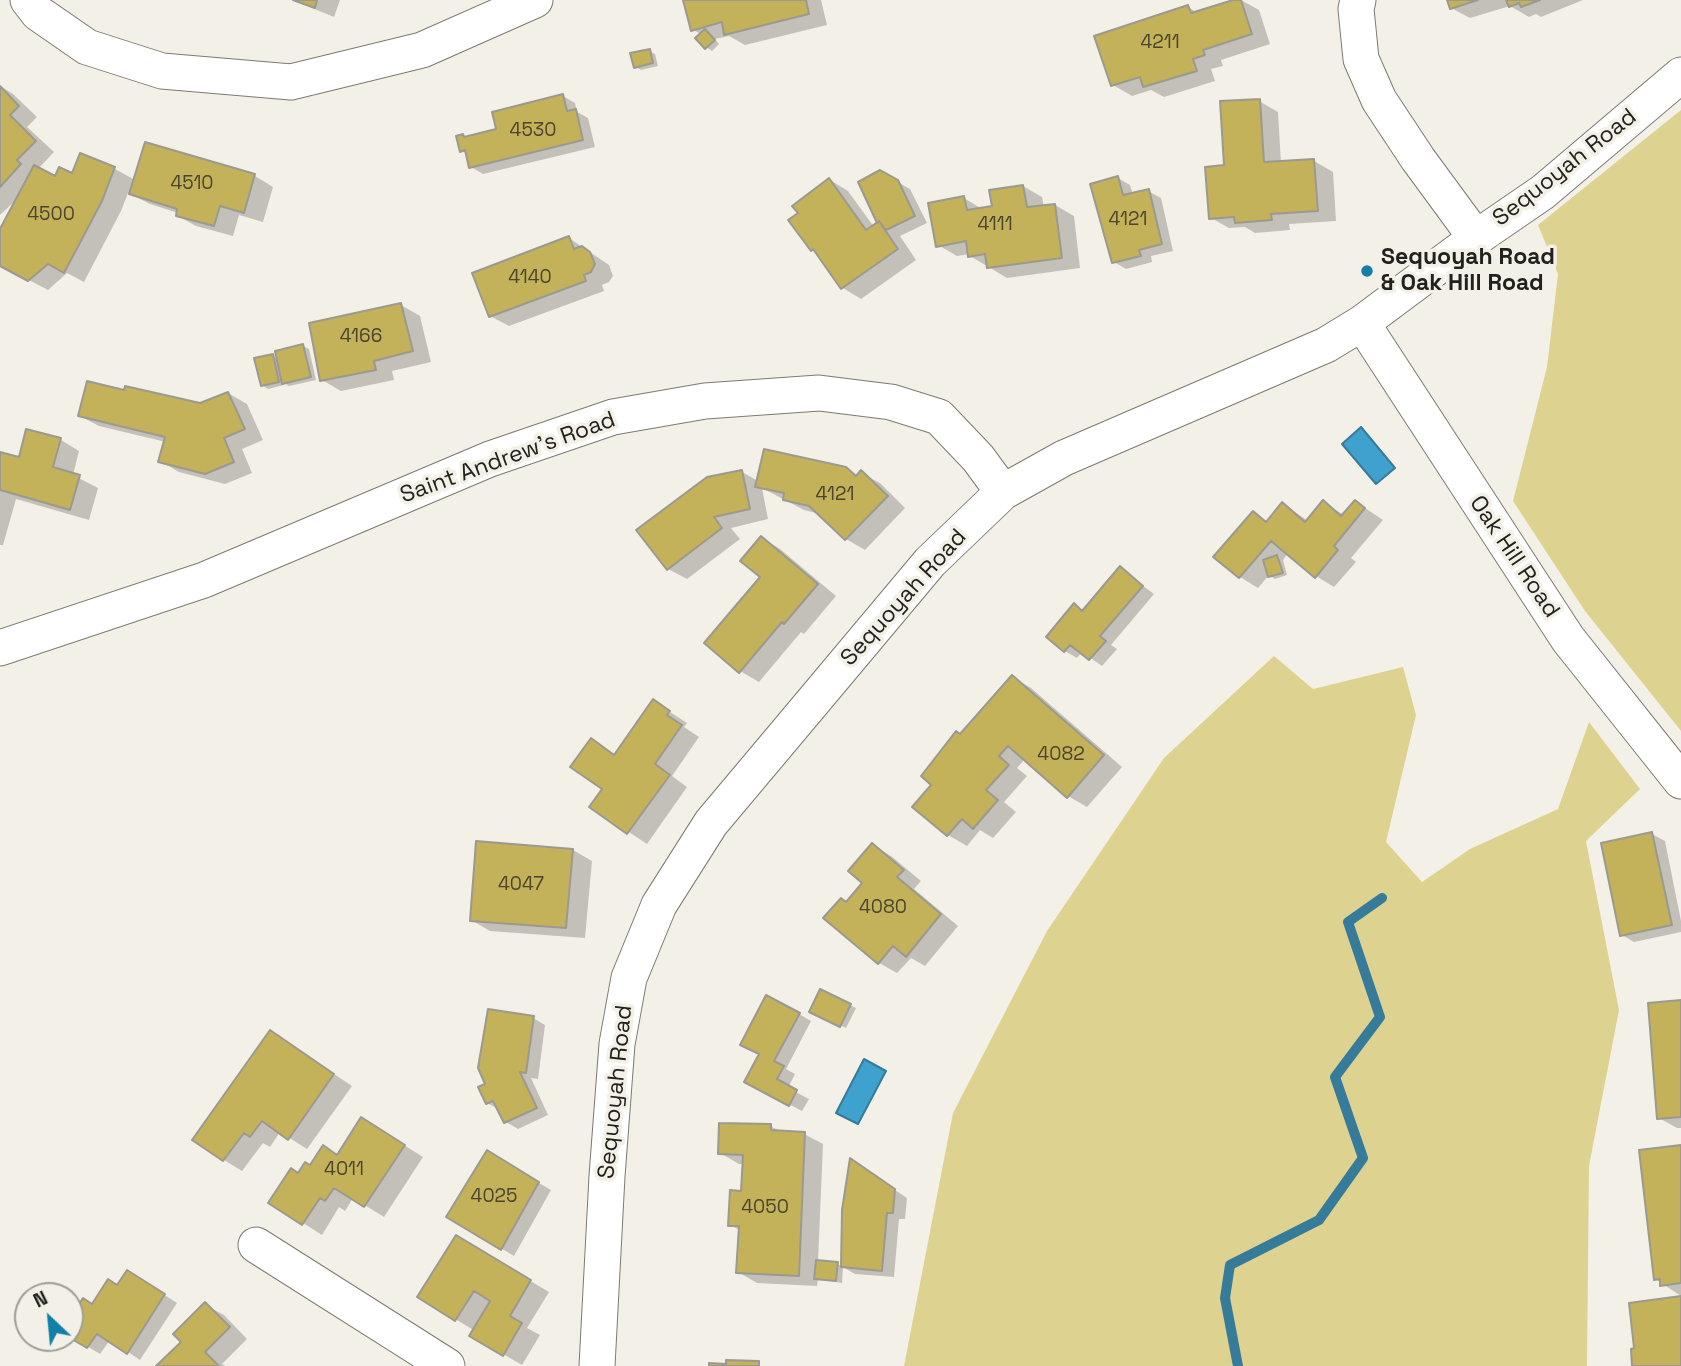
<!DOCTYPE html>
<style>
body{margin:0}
#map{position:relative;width:1681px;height:1366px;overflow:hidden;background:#f3f1e7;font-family:"Space Grotesk",sans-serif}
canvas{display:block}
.north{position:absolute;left:14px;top:1282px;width:70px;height:70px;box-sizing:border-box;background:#f3f1e7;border:2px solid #9f9e96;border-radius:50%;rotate:334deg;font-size:19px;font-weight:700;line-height:28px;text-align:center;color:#22211d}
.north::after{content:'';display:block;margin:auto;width:24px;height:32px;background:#127fa8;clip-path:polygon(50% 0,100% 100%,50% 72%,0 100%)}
</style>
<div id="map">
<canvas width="1681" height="1366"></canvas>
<div class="north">N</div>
</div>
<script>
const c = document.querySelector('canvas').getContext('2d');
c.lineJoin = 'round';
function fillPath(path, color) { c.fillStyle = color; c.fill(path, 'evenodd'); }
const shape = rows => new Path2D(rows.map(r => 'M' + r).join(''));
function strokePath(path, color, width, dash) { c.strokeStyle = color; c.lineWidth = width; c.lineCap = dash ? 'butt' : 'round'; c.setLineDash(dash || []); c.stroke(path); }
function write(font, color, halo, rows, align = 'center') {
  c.font = font + ' "Space Grotesk",sans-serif'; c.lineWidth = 7; c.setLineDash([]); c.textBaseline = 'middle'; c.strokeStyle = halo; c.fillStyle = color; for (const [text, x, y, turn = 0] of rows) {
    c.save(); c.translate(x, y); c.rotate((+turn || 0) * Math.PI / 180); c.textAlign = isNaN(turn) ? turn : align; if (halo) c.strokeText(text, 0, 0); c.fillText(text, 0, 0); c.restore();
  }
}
const green = shape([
 [1681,110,1681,731,1585,611,1513,501,1547,367,1558,274,1538,225],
 [1274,656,1313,689,1403,667,1416,715,1386,842,1422,882,1470,849,1558,809,1589,722,1640,789,1586,841,1619,1010,1589,1166,1587,1366,904,1366,953,1113,1047,931,1164,758]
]);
const water = shape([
 [1361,427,1395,468,1376,484,1342,444,1361,427],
 [864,1059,886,1071,858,1124,836,1113,864,1059]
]);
const shadow = shape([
 [292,0,340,0,334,17],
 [685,0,821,0,827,25,745,45,729,36,715,39,719,44,712,51,706,47,702,35,692,29],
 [1241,0,1259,10,1270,44,1221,60,1223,66,1211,69,1215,81,1164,97,1151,90,1132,96,1113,85,1188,7,1198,13],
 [1449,0,1583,0,1541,17,1536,14,1529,17,1510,6,1470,18,1451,8],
 [649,51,655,54,658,66,641,70,636,67],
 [0,86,13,94,37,117,27,127,54,152,38,169,56,178,73,176,81,155,115,169,135,180,146,144,255,176,273,187,263,222,239,215,233,236,196,226,178,216,178,213,150,204,128,193,121,211,84,282,67,273,48,290,0,265,0,233,17,199,0,215],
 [563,96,575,103,577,112,588,118,595,147,483,174,471,167,467,154,462,151,463,136,466,138,498,130],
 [1259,101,1278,112,1281,163,1314,161,1333,172,1336,221,1289,224,1290,230,1255,233,1245,227,1229,228,1211,218,1226,167],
 [880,172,910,189,927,223,900,236,916,260,861,299,843,288,819,254,812,250,830,180,848,191,874,227,879,223],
 [1118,178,1130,185,1133,195,1148,191,1161,198,1173,251,1151,256,1152,262,1126,269,1114,262],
 [1023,186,1042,197,1044,207,1055,205,1074,216,1080,268,1007,278,970,256,970,254,957,256,938,245,964,198,982,209,994,207],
 [569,238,609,265,613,276,609,282,602,285,604,291,509,326,490,316],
 [401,305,420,316,431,362,392,371,394,380,341,391,322,380],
 [303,346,309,349,316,380,289,386,284,383,284,385,268,389,262,385,273,356,278,359],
 [125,392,200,405,228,393,247,404,263,440,242,449,252,473,225,484,179,472,160,461,166,442,99,426,80,416],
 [27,431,61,440,79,451,73,475,98,488,89,520,16,499,3,545,0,545,0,454,20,460],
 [846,469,858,476,861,473,880,483,905,508,865,550,846,539,820,514,804,510,762,488,768,519,731,528,740,539,687,579,668,569,742,472,758,481],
 [1356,502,1383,520,1351,558,1356,562,1334,587,1316,576,1288,553,1283,560,1287,575,1275,579,1269,575,1258,588,1240,577,1253,513,1268,522,1283,504,1308,521,1324,503,1344,515],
 [762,538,780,549,836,596,804,634,801,632,759,682,740,671,762,577],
 [1120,569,1154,594,1111,645,1117,649,1102,666,1082,652,1077,658,1065,651,1074,605,1084,611],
 [1012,677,1031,688,1122,767,1087,807,1068,796,1025,759,1017,768,1027,776,1004,802,1016,812,993,838,980,830,967,846,948,835,915,807,933,785,962,736],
 [653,701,687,723,684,727,699,737,672,776,687,787,647,844,591,807,604,789,591,741,616,755],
 [1652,834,1665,841,1681,921,1681,932,1634,942,1622,935],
 [872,845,891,856,921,881,914,889,958,926,925,966,911,958,897,973,879,963,847,904,865,882],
 [573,850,592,861,585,938,490,931,471,920],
 [1681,1002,1681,1128,1677,1128,1659,1118],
 [850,1005,856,1008,846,1028,817,1014],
 [799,1014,811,1021,786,1069,795,1074,788,1088,809,1099,802,1111,758,1088,761,1054],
 [533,1018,545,1025,538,1079,531,1078,548,1115,518,1129,506,1122,500,1110,487,1103],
 [271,1032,352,1086,307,1149,280,1132,270,1147,263,1143,242,1171,224,1160],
 [770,1126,782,1132,804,1134,823,1144,818,1262,837,1264,842,1266,862,1168,907,1198,905,1219,899,1219,894,1277,855,1274,843,1267,842,1283,818,1279,817,1286,757,1283,738,1272,741,1231,730,1225,743,1193,744,1164,739,1164,720,1153],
 [380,1130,423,1157,384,1217,353,1198,345,1211,339,1207,322,1235,270,1202,299,1175,311,1167,338,1156],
 [1681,1146,1681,1296,1655,1279],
 [488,1153,551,1190,514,1256,449,1217],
 [475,1248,549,1292,527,1328,540,1335,522,1365,472,1336,475,1331,419,1297],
 [140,1279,177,1303,140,1360,110,1340,100,1354,70,1336,70,1322],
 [205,1305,224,1315,247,1339,222,1364,225,1366,159,1366,183,1342]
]);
const stream = shape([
 [1238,1366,1225,1298,1230,1265,1319,1220,1363,1158,1335,1077,1380,1017,1348,922,1382,898]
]);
const building = shape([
 [293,0,317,0,315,8,293,0],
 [683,0,806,0,809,14,724,35,722,22,691,31,683,0],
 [1233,0,1241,0,1252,34,1203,50,1205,55,1193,59,1197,71,1143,87,1140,77,1111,86,1094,36,1188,5,1191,13,1233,0],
 [1447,0,1478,0,1450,9,1447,0],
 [1506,0,1540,0,1521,7,1519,3,1509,7,1506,0],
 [705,29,715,40,705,49,695,38,705,29],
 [650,49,653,63,634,68,630,53,650,49],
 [0,86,19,106,10,115,36,141,17,160,21,164,0,187,0,86],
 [563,94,567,111,576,109,583,140,469,168,465,150,460,152,456,136,463,134,464,137,496,129,492,112,563,94],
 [1260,99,1264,162,1314,159,1318,211,1271,214,1272,220,1235,223,1234,217,1209,219,1205,167,1224,165,1220,101,1260,99],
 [145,142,255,174,244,213,220,206,214,226,176,216,177,209,129,194,145,142],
 [80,153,115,167,102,201,64,273,48,264,28,281,0,266,0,229,34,165,55,176,59,167,72,173,80,153],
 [880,170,898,180,915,216,886,230,879,221,877,223,858,182,880,170],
 [1118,176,1123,195,1149,189,1162,244,1139,250,1141,256,1112,263,1090,184,1118,176],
 [829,178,866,230,879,221,898,249,841,289,813,249,811,251,788,220,798,213,792,206,829,178],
 [1023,185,1027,207,1055,204,1062,258,987,268,985,254,968,257,966,241,936,247,928,203,964,196,967,210,992,206,989,190,1023,185],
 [569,236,574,249,582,246,590,252,595,264,591,272,584,275,586,281,489,317,472,273,569,236],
 [401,303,413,351,374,361,376,370,320,381,309,323,401,303],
 [303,344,311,377,282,384,275,351,303,344],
 [273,354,279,382,261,386,254,358,273,354],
 [87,381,124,390,125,386,200,403,228,392,245,429,224,438,234,462,205,474,158,462,165,437,78,416,87,381],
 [26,429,61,438,53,467,80,475,70,510,0,490,0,452,19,457,26,429],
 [764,449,846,467,856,476,861,470,888,496,845,540,809,506,783,500,784,493,755,487,764,449],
 [742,470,750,509,714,517,722,528,667,570,636,530,707,477,742,470],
 [1323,500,1341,516,1355,500,1365,508,1334,546,1338,550,1315,578,1271,541,1239,578,1213,557,1253,511,1266,522,1282,502,1305,522,1323,500],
 [761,536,818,584,784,624,782,622,739,673,704,643,760,577,740,561,761,536],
 [1277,555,1283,573,1268,577,1263,560,1277,555],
 [1120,566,1143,586,1100,636,1106,641,1089,660,1070,645,1064,652,1046,637,1074,603,1082,611,1120,566],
 [1012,675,1104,755,1067,798,1008,746,999,756,1009,765,986,790,998,800,973,829,962,819,947,836,912,807,931,785,921,776,956,731,960,734,1012,675],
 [653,699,670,711,667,715,682,725,655,764,670,775,627,834,589,807,602,789,570,767,591,738,614,755,653,699],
 [1652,832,1672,925,1620,936,1601,843,1652,832],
 [476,841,573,849,566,928,470,921,476,841],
 [872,843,904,870,897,877,941,914,906,957,893,946,878,964,823,918,841,898,846,902,862,883,848,871,872,843],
 [820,989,851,1004,840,1027,809,1012,820,989],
 [766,995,800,1013,774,1061,784,1066,777,1079,797,1090,789,1106,744,1082,759,1054,740,1045,766,995],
 [1681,1000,1681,1117,1657,1119,1648,1003,1681,1000],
 [488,1009,534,1016,526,1073,520,1072,537,1108,504,1123,493,1101,486,1104,478,1087,485,1084,478,1068,488,1009],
 [270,1030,334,1074,288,1140,262,1121,250,1137,244,1133,223,1161,192,1140,270,1030],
 [361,1117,405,1145,364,1207,334,1188,325,1201,320,1198,302,1225,268,1203,291,1168,298,1173,305,1162,310,1165,323,1145,337,1155,361,1117],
 [719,1123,771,1124,771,1130,805,1132,799,1276,736,1273,739,1226,728,1226,730,1190,741,1191,743,1155,718,1154,719,1123],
 [1681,1145,1681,1283,1660,1286,1660,1279,1654,1280,1639,1150,1681,1145],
 [487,1150,539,1182,501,1250,446,1217,487,1150],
 [850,1158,895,1189,893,1213,887,1213,882,1271,841,1267,842,1210,850,1158],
 [456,1235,531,1280,510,1316,522,1323,503,1356,469,1336,490,1301,474,1291,455,1321,417,1297,456,1235],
 [816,1260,838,1262,836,1281,814,1279,816,1260],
 [127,1270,165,1294,127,1354,97,1334,87,1348,70,1338,70,1318,83,1298,92,1304,108,1279,117,1285,127,1270],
 [1681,1296,1681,1366,1632,1366,1631,1349,1634,1348,1629,1303,1681,1296],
 [205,1302,230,1327,205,1352,219,1366,156,1366,181,1342,173,1334,205,1302],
 [726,1360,759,1361,759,1366,709,1366,709,1363,726,1364,726,1360]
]);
const street = shape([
 [28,0,38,13,87,47,162,71,291,82,422,50,535,0],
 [1358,0,1356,9,1361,59,1379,100,1418,159,1476,238],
 [1362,323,1568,639,1681,781],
 [0,648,204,580,490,459,613,417,705,401,819,393,891,402,939,417,978,458,1003,492],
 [256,1245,447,1366],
 [597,1366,607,1176,617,1044,629,978,659,905,711,823,816,698,930,562,1003,492,1064,458,1326,345,1362,323,1476,238,1543,192,1681,75]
]);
const markers = [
 [1367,271,7,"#127fa8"]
];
const numberNames = [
 ["4211",1160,43],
 ["4530",533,131],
 ["4510",192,184],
 ["4500",51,215],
 ["4121",1128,220],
 ["4111",995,225],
 ["4140",530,278],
 ["4166",361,337],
 ["4121",835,495],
 ["4082",1061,755],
 ["4047",521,885],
 ["4080",883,908],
 ["4011",344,1170],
 ["4025",494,1197],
 ["4050",765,1208]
];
const streetNames = [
 ["Sequoyah Road",1565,168,-38],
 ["Saint Andrew's Road",508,458,-20],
 ["Oak Hill Road",1514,557,56],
 ["Sequoyah Road",904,598,-48],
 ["Sequoyah Road",616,1092,-84]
];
const poiNames = [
 ["Sequoyah Road",1381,258],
 ["& Oak Hill Road",1381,284]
];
fillPath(green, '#ded290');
fillPath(water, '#3fa2ce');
strokePath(water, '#367b99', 2);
fillPath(shadow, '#0003');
strokePath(stream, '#367b99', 10);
fillPath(building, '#c3b25a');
strokePath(building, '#9b9990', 2);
strokePath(street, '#7c7a71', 37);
strokePath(street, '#fff', 35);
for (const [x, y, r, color] of markers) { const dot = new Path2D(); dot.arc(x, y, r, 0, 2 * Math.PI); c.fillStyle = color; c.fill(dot); strokePath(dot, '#f3f1e7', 2.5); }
write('19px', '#4a452c', null, numberNames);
write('23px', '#22211d', '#f3f1e7', streetNames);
write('bold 23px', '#22211d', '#f3f1e7', poiNames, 'left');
</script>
